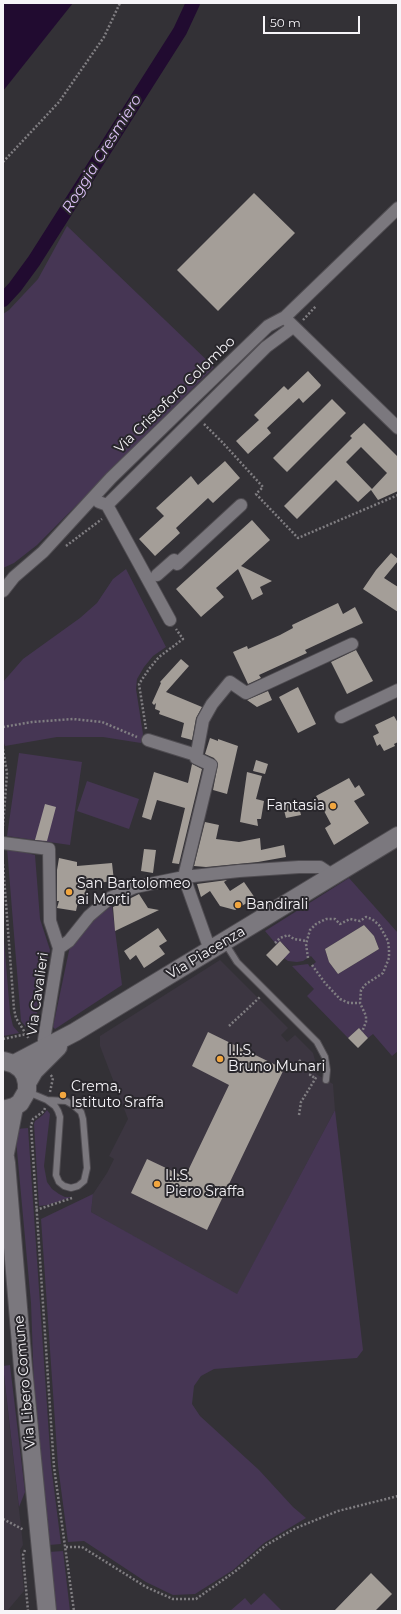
<!DOCTYPE html>
<style>
body{margin:0}
#map{position:relative;width:401px;height:1614px;overflow:hidden;background:#333136;font-family:Montserrat,sans-serif}
canvas{display:block}
.frame{position:absolute;inset:0;border:4px solid #f6f4f8;pointer-events:none}
.scale{position:absolute;left:263px;top:16px;width:97px;height:18px;box-sizing:border-box;border:2px solid #f6f4f8;border-top:0;padding-left:5px;font-size:12px;line-height:14px;white-space:nowrap;color:#f6f4f8;-webkit-text-stroke:3px #29272c;paint-order:stroke}
</style>
<div id="map">
<canvas width="401" height="1614"></canvas>
<div class="frame"></div>
<div class="scale">50 m</div>
</div>
<script>
const c = document.querySelector('canvas').getContext('2d');
c.lineJoin = 'round';
function fillPath(path, color) { c.fillStyle = color; c.fill(path, 'evenodd'); }
const shape = rows => new Path2D(rows.map(r => 'M' + r).join(''));
function strokePath(path, color, width, dash) { c.strokeStyle = color; c.lineWidth = width; c.lineCap = dash ? 'butt' : 'round'; c.setLineDash(dash || []); c.stroke(path); }
function write(font, color, halo, rows, align = 'center') {
  c.font = font + ' Montserrat,sans-serif'; c.lineWidth = 4; c.setLineDash([]); c.textBaseline = 'middle'; c.strokeStyle = halo; c.fillStyle = color; for (const [text, x, y, turn = 0] of rows) {
    c.save(); c.translate(x, y); c.rotate((+turn || 0) * Math.PI / 180); c.textAlign = isNaN(turn) ? turn : align; if (halo) c.strokeText(text, 0, 0); c.fillText(text, 0, 0); c.restore();
  }
}
const built = shape([
 [220,960,288,1028,281,1035,287,1042,295,1035,313,1053,316,1064,316,1074,333,1084,335,1110,237,1295,160,1252,91,1212,93,1194,107,1173,114,1159,109,1156,128,1119,100,1046,100,1036],
 [3,1375,4,1375,23,1545,20,1550,24,1591,7,1611,3,1611]
]);
const green = shape([
 [67,226,214,367,37,545,14,563,3,568,3,314,9,310,38,279],
 [126,569,166,647,153,656,144,667,137,679,136,689,143,734,141,743,103,737,57,737,5,746,3,740,3,682,23,659,80,618,97,603,113,579],
 [19,753,82,762,70,845,7,836],
 [87,781,139,799,129,829,77,811],
 [7,848,35,855,40,919,50,950,35,1022,31,1028,26,1027,21,1021],
 [349,878,398,933,398,1051,392,1056,373,1034,368,1038,359,1028,348,1038,307,996,314,989,292,966,308,964,310,967,316,962,311,956,303,961,297,962,288,961,284,958,290,951,280,941,276,944,265,931],
 [364,925,374,936,379,949,338,974,329,962,325,949],
 [112,906,122,985,55,1029,53,1027,70,946,98,916],
 [3,927,10,1013,13,1026,19,1033,3,1036],
 [47,1110,50,1114,44,1166,47,1182,52,1189,59,1194,65,1197,72,1197,48,1205,39,1206,34,1124,35,1121,43,1115],
 [335,1110,363,1350,357,1358,214,1369,201,1376,194,1386,192,1404,200,1416,259,1470,293,1507,306,1518,264,1543,233,1570,195,1594,173,1595,146,1582,84,1541,68,1542,58,1466,41,1219,93,1194,91,1212,237,1294],
 [28,1128,51,1465,61,1544,49,1545,34,1386,31,1303,15,1129],
 [10,1365,25,1492,19,1507,3,1366],
 [63,1551,70,1611,55,1611,49,1552],
 [264,1593,282,1611,230,1611,245,1598,251,1605]
]);
const water = shape([
 [4,3,73,3,3,91,3,5]
]);
const canal = shape([
 [3,300,15,287,34,261,180,31,193,3]
]);
const building = shape([
 [254,193,295,233,218,311,177,270],
 [308,371,321,385,320,387,303,403,299,398,267,428,271,433,248,454,236,441,259,420,254,415,284,386,288,390],
 [332,399,346,413,287,472,273,458],
 [364,423,398,457,398,491,378,500,371,490,358,502,336,480,297,519,284,506,352,438,350,436],
 [361,447,387,473,372,489,346,462],
 [225,461,240,478,213,503,208,498,176,528,180,533,155,556,139,539,164,516,156,508,191,476,198,485],
 [252,520,270,540,241,566,272,581,260,587,263,594,252,600,238,569,216,588,224,597,201,617,176,589],
 [391,553,398,559,398,561,384,578,398,587,398,612,363,589,376,570],
 [338,603,343,614,355,607,363,623,305,650,307,653,259,675,261,678,248,684,233,652,247,646,248,649,280,635,293,628,292,625],
 [356,650,373,681,347,694,331,662],
 [181,659,189,666,166,692,202,707,196,718,192,740,181,737,184,723,159,714,160,711,155,709,156,703,154,705,152,703,161,683,160,682],
 [298,687,316,724,298,733,279,697],
 [268,691,272,700,257,707,247,700],
 [394,716,398,723,398,742,394,744,395,746,384,751,380,744,377,746,373,736,379,733,375,725],
 [210,738,218,741,218,739,238,746,227,794,213,790,218,764,214,758,205,754],
 [256,760,268,764,265,774,253,771],
 [192,764,202,769,179,864,172,863,185,808,157,800,151,820,142,817,154,772,188,783],
 [247,772,262,776,256,799,264,801,261,819,257,819,258,826,240,822],
 [349,778,355,788,359,785,365,795,354,801,369,823,334,845,325,828,331,824,316,796],
 [282,802,298,803,301,815,286,818],
 [45,804,56,807,47,841,35,840],
 [205,822,219,825,216,839,239,842,260,838,261,850,284,845,286,857,258,862,206,867,194,866],
 [144,849,156,850,153,873,141,871],
 [59,858,77,862,77,866,112,863,114,881,87,884,83,903,78,902,76,911,57,908,59,901,57,901,57,870],
 [227,880,224,882,230,891,244,882,255,898,235,910,220,906,210,891,201,897,197,884],
 [139,894,148,908,159,910,115,931,113,907],
 [364,925,374,936,379,949,338,974,329,962,325,949],
 [158,928,167,941,159,946,165,954,144,968,136,955,130,960,124,951],
 [280,941,290,952,277,966,266,955],
 [359,1028,368,1038,358,1048,348,1038],
 [208,1032,284,1069,207,1230,131,1193,147,1159,185,1177,229,1085,192,1066],
 [371,1573,392,1594,375,1611,334,1611]
]);
const path = shape([
 [3,162,59,102,104,37,120,3],
 [303,320,316,306],
 [204,424,223,443,263,487,256,494,298,538,398,495],
 [66,546,102,519],
 [3,727,32,722,73,719,102,722,137,737],
 [146,729,139,684,149,669,159,657,183,639,176,629],
 [3,749,7,773,3,826],
 [3,864,14,1009,16,1018,29,1039],
 [275,943,280,938,288,935,294,939,307,941],
 [308,958,306,944,310,930,316,924,326,919,335,919,340,924,350,919,360,921,366,917,372,919,379,925,388,941,389,949,389,958,383,973,366,984,361,990,360,1003,366,1016,366,1022,362,1032],
 [312,965,325,983,340,999,349,1003,360,1003],
 [229,1026,260,997],
 [3,1039,27,1034],
 [299,1060,312,1072,310,1075,315,1078],
 [50,1092,53,1078,50,1074],
 [45,1108,44,1111,33,1119,31,1126,54,1467,74,1611],
 [299,1115,301,1102,317,1076],
 [36,1210,72,1198],
 [3,1519,24,1530],
 [66,1547,82,1547,146,1587,173,1599,196,1599,237,1570,266,1545,296,1528,338,1511,398,1496],
 [25,1550,23,1555,28,1611]
]);
const lane = shape([
 [225,943,237,962,317,1042,325,1057,327,1070,326,1080],
 [28,1092,47,1100,55,1106,58,1111,60,1117,56,1175,59,1182,64,1186,71,1188,78,1186,84,1181,87,1168,83,1119,81,1112,73,1105,66,1101,47,1100]
]);
const street = shape([
 [288,321,398,428],
 [99,502,107,505,170,620],
 [107,505,266,347,293,327],
 [157,575,174,560,177,564,241,505],
 [3,591,14,577,43,552,111,478,186,405,268,326,285,317,398,208],
 [341,717,398,690],
 [148,740,196,755],
 [3,843,49,849,50,921,59,948,44,1040,47,1046],
 [59,948,69,941,89,916,110,898,135,887,184,877,239,871,299,867,320,867,326,871,331,877],
 [210,950,184,877,211,765,196,758,203,720,212,704,230,682,246,693,352,644]
]);
const secondary = shape([
 [14,1064,75,1032,398,836],
 [27,1083,34,1071,58,1047],
 [3,1110,14,1107,20,1103,27,1091,27,1083,25,1075,21,1069,14,1064,4,1061],
 [3,1146,6,1163,23,1368,47,1611],
 [5,1153,14,1107]
]);
const markers = [
 [333,806,4,"#f1a63f"],
 [69,892,4,"#f1a63f"],
 [238,905,4,"#f1a63f"],
 [220,1059,4,"#f1a63f"],
 [63,1095,4,"#f1a63f"],
 [157,1184,4,"#f1a63f"]
];
const streetNames = [
 ["Via Cristoforo Colombo",175,395,-44],
 ["Via Piacenza",206,953,-31],
 ["Via Cavalieri",38,994,-82],
 ["Via Libero Comune",25,1382,-95]
];
const poiNames = [
 ["Fantasia",325,806,"right"],
 ["San Bartolomeo",77,884],
 ["ai Morti",77,900],
 ["Bandirali",246,905],
 ["I.I.S.",228,1051],
 ["Bruno Munari",228,1067],
 ["Crema,",71,1087],
 ["Istituto Sraffa",71,1103],
 ["I.I.S.",165,1176],
 ["Piero Sraffa",165,1192]
];
const waterNames = [
 ["Roggia Cresmiero",102,154,-58]
];
fillPath(built, '#3c3641');
fillPath(green, '#463654');
fillPath(water, '#210b30');
strokePath(canal, '#210b30', 14);
fillPath(building, '#a49e98');
strokePath(lane, '#504d52', 8);
strokePath(street, '#504d52', 14);
strokePath(secondary, '#504d52', 20);
strokePath(path, '#807e82', 2.5, [2, 2]);
strokePath(lane, '#7b787e', 6);
strokePath(street, '#7b787e', 12);
strokePath(secondary, '#7b787e', 18);
for (const [x, y, r, color] of markers) { const dot = new Path2D(); dot.arc(x, y, r, 0, 2 * Math.PI); c.fillStyle = color; c.fill(dot); strokePath(dot, '#29272c', 1.5); }
write('14px', '#f6f4f8', '#29272c', streetNames);
write('14px', '#f6f4f8', '#29272c', poiNames, 'left');
write('italic 15px', '#ddc1f8', '#29272c', waterNames);
</script>
